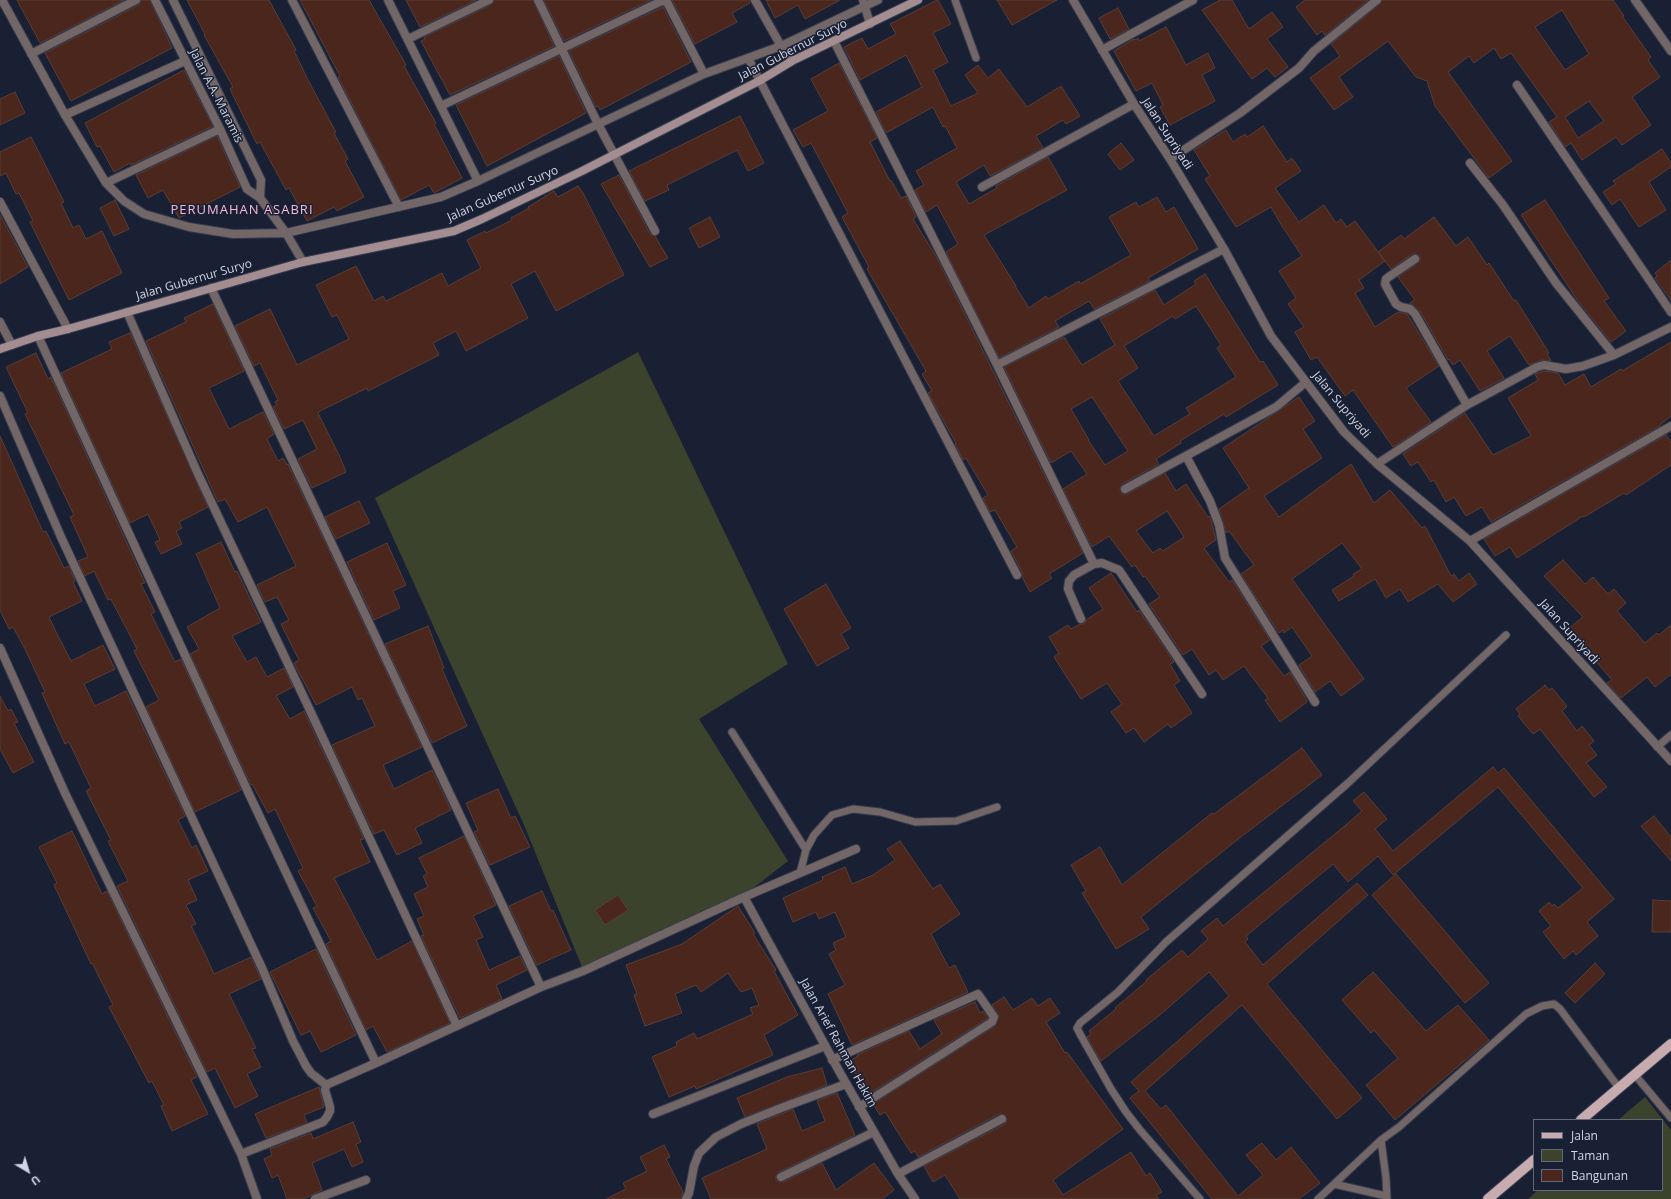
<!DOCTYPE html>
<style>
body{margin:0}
#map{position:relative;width:1671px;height:1199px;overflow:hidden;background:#192034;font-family:"Open Sans",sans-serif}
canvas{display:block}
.legend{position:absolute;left:1533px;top:1119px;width:130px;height:72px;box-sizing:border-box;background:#192034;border:1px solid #63697a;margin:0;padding:5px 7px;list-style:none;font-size:12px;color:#d1d6e4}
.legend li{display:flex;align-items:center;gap:8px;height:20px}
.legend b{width:20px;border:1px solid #63697a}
.north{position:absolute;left:8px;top:1151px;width:40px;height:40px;-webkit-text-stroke:3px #192034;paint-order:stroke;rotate:142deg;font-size:11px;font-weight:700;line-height:16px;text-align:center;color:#d1d6e4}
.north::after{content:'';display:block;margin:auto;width:14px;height:18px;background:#d1d6e4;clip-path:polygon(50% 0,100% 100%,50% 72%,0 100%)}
</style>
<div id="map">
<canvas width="1671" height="1199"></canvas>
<ul class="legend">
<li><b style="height:5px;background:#c8abaf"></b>Jalan</li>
<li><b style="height:11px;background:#3b432d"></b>Taman</li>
<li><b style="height:11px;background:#4b261c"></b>Bangunan</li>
</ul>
<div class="north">U</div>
</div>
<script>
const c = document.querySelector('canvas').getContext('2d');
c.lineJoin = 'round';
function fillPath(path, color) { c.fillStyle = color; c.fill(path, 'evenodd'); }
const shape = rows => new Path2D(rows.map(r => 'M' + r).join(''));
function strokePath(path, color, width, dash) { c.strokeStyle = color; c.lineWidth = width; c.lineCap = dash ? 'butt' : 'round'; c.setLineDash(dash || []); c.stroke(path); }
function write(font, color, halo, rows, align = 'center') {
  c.font = font + ' "Open Sans",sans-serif'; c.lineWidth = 3; c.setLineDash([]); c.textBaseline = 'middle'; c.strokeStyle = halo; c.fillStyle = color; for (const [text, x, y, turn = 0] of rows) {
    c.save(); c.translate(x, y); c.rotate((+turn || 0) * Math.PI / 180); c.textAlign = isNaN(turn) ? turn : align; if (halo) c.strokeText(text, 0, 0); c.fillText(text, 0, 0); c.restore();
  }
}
const green = shape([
 [638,352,788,664,699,719,788,861,743,896,582,967,524,825,375,498],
 [1645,1097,1671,1130,1671,1199,1528,1199,1538,1190,1662,1190,1662,1120,1618,1120]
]);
const building = shape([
 [17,0,124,0,40,43,17,0],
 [141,0,150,0,172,48,71,101,45,53,139,5,141,0],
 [187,0,269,0,296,50,294,51,308,80,336,132,334,133,348,159,345,161,364,197,337,211,334,207,307,221,289,188,286,190,260,142,257,144,230,89,233,87,204,35,205,34,187,0],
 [300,0,369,0,406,65,404,66,436,123,434,124,462,178,434,193,429,185,401,200,338,77,340,76,300,0],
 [406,0,476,0,420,27,406,0],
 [494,0,533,0,554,46,450,95,421,41,425,39,424,37,491,5,494,0],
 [544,0,651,0,564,41,544,0],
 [672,0,750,0,750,3,732,13,737,22,695,44,672,0],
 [766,0,840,0,805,19,798,5,775,18,766,0],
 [937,0,938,0,951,24,933,33,948,62,933,70,951,106,978,93,965,75,978,65,988,78,999,69,1027,107,1061,86,1080,116,1066,124,1063,120,1036,136,1043,148,990,176,984,165,956,182,969,204,997,188,996,186,1048,157,1067,190,984,235,1016,286,1015,286,1029,308,1046,296,1048,299,1079,281,1080,284,1131,255,1109,217,1136,202,1139,207,1157,197,1166,212,1174,207,1198,249,1148,278,1150,281,1094,309,1089,301,1055,321,1059,327,999,358,946,252,958,244,937,205,926,212,915,190,924,185,916,171,957,148,945,126,943,127,933,107,886,133,876,112,922,87,906,55,860,80,844,47,862,38,868,49,896,34,890,24,937,0],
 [997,0,1057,0,1012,25,997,0],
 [1220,0,1232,0,1249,29,1272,12,1283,27,1267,39,1288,67,1275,77,1267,68,1252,79,1202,10,1220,0],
 [1305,0,1368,0,1325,35,1322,31,1317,35,1296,7,1305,0],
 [1382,0,1613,0,1624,16,1622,16,1651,57,1648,60,1660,77,1632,97,1651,125,1622,145,1616,137,1582,160,1571,143,1565,147,1549,122,1557,117,1511,53,1501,59,1494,48,1474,63,1469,56,1448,72,1512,161,1489,178,1435,106,1427,81,1416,77,1388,41,1339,77,1353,97,1334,110,1310,78,1340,56,1331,44,1380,4,1382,0],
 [1562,10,1589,54,1565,70,1535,27,1562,10],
 [1589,101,1604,121,1578,138,1565,117,1589,101],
 [663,7,691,62,600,110,598,106,596,107,569,51,663,7],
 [1118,8,1129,29,1110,39,1099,18,1118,8],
 [1166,27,1186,65,1208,53,1215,68,1202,75,1215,101,1170,125,1160,107,1163,105,1152,83,1136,91,1114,51,1134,39,1135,40,1138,38,1139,41,1166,27],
 [559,56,586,113,487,166,456,105,559,56],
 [839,63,877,138,870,142,890,181,891,180,901,198,906,196,916,217,913,219,937,258,1083,553,1049,574,1052,578,1030,592,1022,577,1022,572,1011,551,1017,547,995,510,990,512,983,498,988,495,966,458,963,460,955,444,956,443,928,393,932,391,922,374,926,371,867,269,869,267,842,217,848,213,811,143,803,147,793,130,828,111,811,79,839,63],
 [184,70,213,126,131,165,130,163,114,172,100,146,97,147,85,123,184,70],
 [15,92,25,113,0,125,0,99,15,92],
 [740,116,764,163,748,171,737,150,667,185,669,190,645,201,629,171,740,116],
 [1263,126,1287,162,1292,158,1301,171,1275,188,1299,222,1324,205,1336,223,1341,219,1347,227,1355,221,1385,261,1359,280,1364,288,1355,293,1375,327,1398,312,1407,314,1439,366,1406,388,1431,422,1393,447,1353,390,1345,396,1317,357,1311,360,1295,332,1304,327,1288,304,1296,298,1279,271,1302,256,1282,226,1271,207,1236,227,1205,179,1210,176,1194,150,1226,130,1233,142,1245,134,1247,137,1263,126],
 [217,136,240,187,179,218,163,190,148,198,136,175,217,136],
 [31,137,64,202,61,203,73,228,79,225,86,239,102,231,122,273,69,300,30,222,33,221,19,193,16,194,6,173,0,176,0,152,31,137],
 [1121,143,1134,160,1120,170,1108,154,1121,143],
 [1662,149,1671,163,1671,167,1649,182,1666,210,1639,227,1620,199,1612,205,1603,192,1616,184,1613,181,1662,149],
 [619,175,650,234,655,236,668,258,650,267,601,184,619,175],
 [578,186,583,193,624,275,556,311,535,271,511,284,528,318,466,351,456,331,433,343,439,355,368,391,367,388,320,411,318,413,340,457,346,472,312,488,298,459,317,449,303,420,284,429,273,407,277,405,275,402,278,400,260,363,254,366,235,326,270,309,297,365,349,339,337,315,332,317,316,285,356,266,374,301,383,296,386,301,442,273,448,286,481,268,467,240,485,231,486,233,512,220,511,218,529,208,528,207,554,191,558,197,578,186],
 [115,200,129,229,114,236,100,208,115,200],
 [1545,200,1609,298,1604,301,1626,331,1611,342,1578,301,1521,215,1545,200],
 [0,215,28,267,0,284,0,215],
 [710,217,720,237,699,248,689,228,710,217],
 [1434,217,1456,246,1468,237,1487,265,1489,263,1514,301,1516,300,1549,353,1547,354,1551,361,1542,360,1529,365,1510,336,1487,351,1504,378,1480,391,1460,360,1453,365,1449,359,1448,360,1420,311,1410,303,1415,300,1398,277,1418,263,1420,261,1420,256,1417,254,1412,254,1391,269,1378,252,1401,235,1404,239,1434,217],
 [1671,260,1671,300,1655,278,1657,276,1655,273,1671,260],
 [1205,274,1260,362,1263,361,1278,385,1226,417,1224,414,1180,441,1181,443,1156,459,1159,464,1122,484,1120,489,1122,494,1127,494,1165,473,1176,491,1186,484,1208,517,1210,516,1216,540,1204,548,1229,582,1232,580,1270,640,1261,646,1284,676,1290,672,1306,699,1307,702,1280,722,1265,700,1268,698,1244,666,1223,680,1216,670,1209,675,1192,649,1183,655,1149,604,1160,597,1145,576,1143,577,1135,565,1132,567,1109,536,1092,547,1063,489,1087,474,1071,451,1051,463,1004,367,1064,337,1082,365,1115,345,1100,319,1155,290,1164,305,1196,284,1194,281,1205,274],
 [1196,306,1221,345,1217,348,1236,377,1186,408,1190,414,1154,436,1118,381,1138,368,1124,346,1173,316,1175,319,1196,306],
 [1092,397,1128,451,1105,465,1088,440,1089,440,1071,409,1092,397],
 [1167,511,1184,537,1163,551,1160,548,1153,553,1136,531,1167,511],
 [213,304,244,371,209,388,229,429,263,412,274,434,267,439,278,461,283,458,287,465,288,464,422,747,383,765,394,789,432,770,451,810,415,828,422,843,397,855,384,830,374,834,332,745,375,726,362,698,358,700,352,687,316,705,294,663,299,660,281,624,289,620,277,597,265,602,257,585,296,566,267,507,238,522,225,499,218,502,146,341,186,322,184,318,213,304],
 [130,333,208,507,179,522,182,528,176,531,182,544,161,554,155,542,160,540,148,514,130,523,61,373,112,349,109,342,130,333],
 [1671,342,1671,416,1660,425,1660,426,1491,522,1482,507,1466,516,1454,497,1446,502,1434,480,1431,482,1418,462,1411,466,1403,454,1465,413,1493,455,1531,436,1508,398,1538,380,1535,374,1544,371,1558,373,1565,385,1584,374,1591,387,1621,369,1622,371,1671,342],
 [36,353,48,379,51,377,145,583,141,584,155,612,151,614,175,662,181,659,241,790,195,812,146,707,159,700,134,651,137,649,111,599,108,600,94,571,85,576,78,561,88,557,70,517,74,515,25,414,28,413,6,367,36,353],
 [1299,397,1315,421,1303,429,1322,458,1264,496,1279,517,1351,464,1374,503,1390,490,1422,528,1425,526,1451,576,1454,574,1459,581,1469,573,1477,584,1453,602,1438,584,1408,602,1400,589,1386,598,1375,579,1339,601,1332,590,1354,576,1353,574,1362,569,1342,543,1292,579,1364,679,1341,696,1330,681,1315,692,1299,665,1312,656,1292,627,1284,633,1283,630,1279,633,1241,574,1254,565,1229,531,1226,533,1219,509,1249,488,1223,448,1299,397],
 [1666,435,1671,442,1671,465,1626,495,1624,493,1584,517,1583,516,1517,558,1510,547,1495,556,1484,539,1666,435],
 [0,436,43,532,46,531,64,568,69,566,75,581,73,582,82,601,49,617,57,634,71,661,103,645,115,669,84,684,95,706,126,691,185,816,178,820,192,848,196,845,208,871,188,880,197,900,186,905,196,924,191,926,205,954,214,974,251,957,261,979,229,994,256,1048,252,1049,261,1067,247,1074,258,1096,235,1108,215,1068,207,1072,117,886,128,881,108,841,111,840,86,791,91,788,69,742,65,744,42,693,45,692,25,649,13,627,9,629,0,610,0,436],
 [359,501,370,523,336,539,325,517,359,501],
 [221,542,235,572,237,571,261,622,232,636,247,662,256,657,267,677,284,668,293,687,276,696,290,719,304,711,364,839,360,840,370,862,334,878,377,960,412,941,450,1023,387,1052,373,1026,366,1030,326,944,331,941,313,908,317,906,298,871,303,868,275,809,268,813,252,784,251,785,190,654,199,649,187,627,220,608,196,554,221,542],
 [387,543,406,585,393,591,400,608,374,620,347,562,387,543],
 [1563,560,1585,584,1593,577,1608,594,1614,589,1626,603,1617,611,1645,643,1657,633,1659,635,1671,625,1671,674,1655,687,1647,677,1621,698,1607,683,1612,680,1568,629,1583,617,1544,576,1563,560],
 [1111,573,1137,612,1139,610,1174,662,1170,664,1180,681,1174,685,1192,713,1171,728,1168,724,1144,742,1134,728,1126,733,1111,712,1122,704,1107,683,1081,699,1054,657,1059,653,1049,637,1068,625,1071,629,1080,624,1084,624,1086,620,1103,609,1089,588,1111,573],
 [826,584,851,628,841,634,849,648,817,666,784,609,826,584],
 [428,626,444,668,442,669,467,726,432,743,385,644,428,626],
 [1545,685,1549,690,1552,688,1567,706,1562,711,1577,731,1582,726,1594,741,1589,745,1597,755,1586,763,1607,787,1594,797,1540,729,1533,734,1518,716,1520,714,1516,709,1545,685],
 [0,696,8,711,11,709,18,722,14,723,34,762,13,773,0,749,0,696],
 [1302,748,1322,775,1237,840,1141,917,1149,929,1116,949,1082,893,1086,891,1071,865,1100,847,1122,885,1212,813,1214,814,1302,748],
 [1493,767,1498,773,1504,768,1614,899,1587,922,1598,936,1576,955,1573,951,1564,959,1543,932,1551,926,1539,911,1549,902,1552,906,1554,904,1558,908,1583,888,1498,787,1393,875,1378,856,1348,882,1333,864,1246,936,1248,939,1245,942,1263,965,1357,883,1368,895,1267,984,1362,1098,1337,1119,1242,1005,1145,1091,1161,1109,1166,1105,1238,1196,1263,1175,1246,1155,1262,1143,1276,1160,1291,1147,1320,1183,1299,1199,1212,1199,1130,1098,1139,1091,1131,1082,1229,996,1209,972,1161,1014,1101,1061,1087,1037,1091,1034,1089,1031,1116,1009,1115,1008,1147,981,1146,980,1182,950,1188,957,1208,939,1201,931,1217,918,1223,926,1347,824,1362,811,1353,801,1364,792,1387,819,1375,829,1393,851,1493,767],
 [498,789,511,818,515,816,530,847,490,865,474,832,478,830,466,803,498,789],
 [1654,816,1671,837,1671,861,1641,826,1654,816],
 [72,831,102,894,107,891,197,1077,191,1080,208,1114,172,1131,161,1106,164,1105,152,1081,149,1083,109,1007,113,1005,92,963,91,964,64,906,54,885,57,883,39,847,72,831],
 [464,836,496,905,473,916,483,937,476,940,489,970,520,956,527,970,496,985,502,999,460,1018,421,936,424,935,417,919,424,916,414,894,428,887,423,876,427,874,419,858,464,836],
 [900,841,933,889,940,884,960,914,931,934,949,968,955,965,968,992,852,1045,828,994,845,985,829,954,836,950,833,943,846,937,835,912,819,919,816,912,793,922,783,898,823,880,822,877,845,867,852,884,873,875,895,860,887,849,900,841],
 [1396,874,1489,983,1465,1003,1372,895,1396,874],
 [542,891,551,911,553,910,571,950,537,965,509,906,542,891],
 [618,895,628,910,605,925,595,910,618,895],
 [1653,900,1671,901,1671,932,1652,932,1653,900],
 [738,906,755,933,753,934,776,970,774,971,798,1015,764,1035,773,1055,696,1089,695,1086,669,1097,652,1057,677,1046,676,1042,694,1033,697,1039,753,1014,750,1008,759,1005,752,988,741,992,728,973,701,992,696,985,675,994,682,1013,645,1026,634,995,637,994,626,965,682,944,738,906],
 [316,949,356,1035,321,1052,310,1031,301,1035,270,972,316,949],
 [1595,963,1605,974,1575,1003,1565,993,1595,963],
 [1373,972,1426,1031,1458,1005,1489,1040,1395,1120,1366,1085,1398,1058,1374,1030,1371,1033,1342,1000,1373,972],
 [1004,997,1013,1010,1032,998,1038,1006,1050,998,1060,1013,1046,1022,1065,1053,1067,1052,1123,1129,1053,1180,1063,1195,1131,1152,1146,1176,1150,1173,1162,1192,1156,1195,1159,1199,960,1199,945,1175,933,1182,924,1166,1005,1124,1007,1120,1005,1115,999,1114,918,1157,915,1151,911,1153,885,1112,880,1115,873,1104,995,1026,999,1016,992,1005,1004,997],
 [975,1002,980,1013,983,1011,988,1018,869,1094,848,1062,858,1056,857,1055,909,1031,920,1049,942,1034,934,1020,975,1002],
 [822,1068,827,1085,745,1117,737,1098,787,1077,822,1068],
 [319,1087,324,1107,304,1115,307,1123,266,1138,255,1114,319,1087],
 [837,1093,855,1135,779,1172,776,1176,776,1180,780,1182,783,1182,822,1163,836,1190,874,1163,894,1190,882,1199,711,1199,702,1178,767,1149,757,1124,793,1109,802,1131,825,1121,817,1101,837,1093],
 [353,1122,361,1142,356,1144,363,1162,352,1167,344,1149,312,1163,322,1190,303,1199,287,1199,278,1175,272,1178,264,1159,272,1155,270,1149,311,1133,313,1139,353,1122],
 [664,1145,670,1157,666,1159,683,1192,681,1199,606,1199,626,1189,623,1183,647,1171,640,1157,664,1145]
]);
const service = shape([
 [955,0,976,58],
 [732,732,806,850],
 [1657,747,1671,735],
 [800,873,806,850,814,835,832,815,853,809,880,812,915,822,956,821,997,807],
 [1635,1075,1671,1118],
 [1334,1184,1386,1196],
 [1200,1199,1140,1130,1126,1112,1111,1089,1080,1034,1077,1028,1080,1023,1118,992,1166,942,1348,783,1506,635],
 [1318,1199,1381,1140],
 [1387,1199,1386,1178,1381,1140,1399,1127,1526,1014,1542,1006,1554,1004,1560,1009,1619,1088]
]);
const minor = shape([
 [2,0,65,115,106,183,124,201,144,214,189,227,233,234,286,233,441,197,478,181,704,74,669,6,667,2,662,1,441,106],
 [155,0,220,129,247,189,260,198,286,233,303,262],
 [173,0,261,180,260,198],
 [292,0,399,207],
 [388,0,478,181],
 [538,0,598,124,655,231],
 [755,0,781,46,792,61],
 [863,0,870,24],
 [1073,0,1134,104,1170,159,1224,249,1271,336,1344,432,1377,464,1470,541,1671,761],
 [1635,0,1671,51],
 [408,39,489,0],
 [834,41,997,365,1094,564,1074,575,1069,581,1068,589,1081,619],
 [1102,50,1193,0],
 [31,54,136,0],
 [748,58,1017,575],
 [704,74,781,46,878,0],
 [1517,85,1671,312],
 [65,115,185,61],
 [1170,159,1240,113,1299,68,1314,51,1377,0],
 [1470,163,1503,205,1556,283,1614,355],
 [106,183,220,129],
 [982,187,1134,104],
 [0,202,68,329],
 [1415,259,1390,276,1386,279,1385,284,1396,304,1401,307,1410,309,1415,314,1467,405],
 [211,288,541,987],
 [127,312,198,474,307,704,457,1026],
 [0,322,12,345],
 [38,336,249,794,376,1063,541,987,583,971,744,897,856,849],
 [997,365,1224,249],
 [0,396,61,537,262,968,293,1041,306,1066,311,1073,326,1085],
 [1186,456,1210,501,1219,525,1225,558,1315,702],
 [1377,464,1467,405,1537,367,1544,365,1566,369,1583,366,1614,355,1671,327],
 [1125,489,1276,407,1306,382],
 [1470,541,1671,426],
 [1094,564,1102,563,1119,570,1202,694],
 [0,648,65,793,241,1154,257,1199],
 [744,897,839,1071,898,1174,915,1199],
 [832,1060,978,994,994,1017,992,1022,859,1107],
 [653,1114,825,1046],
 [241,1154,323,1122,327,1117,330,1111,330,1107,325,1090,326,1085,376,1063],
 [898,1174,1002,1119],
 [781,1177,874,1132],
 [315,1199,366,1180],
 [686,1199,689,1193,694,1166,699,1153,716,1137,741,1124,781,1108,846,1084]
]);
const secondary = shape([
 [0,349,38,336,68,329,303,262,454,231,482,219,580,172,759,81,792,61,918,0]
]);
const primary = shape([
 [1581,1120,1671,1044],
 [1488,1199,1534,1160]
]);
const streetNames = [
 ["Jalan Gubernur Suryo",793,50,-27],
 ["Jalan A.A. Maramis",216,96,63],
 ["Jalan Supriyadi",1167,134,57],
 ["Jalan Gubernur Suryo",503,194,-24],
 ["Jalan Gubernur Suryo",194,280,-16],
 ["Jalan Supriyadi",1341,405,50],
 ["Jalan Supriyadi",1569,632,48],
 ["Jalan Arief Rahman Hakim",838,1043,61]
];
const neighbourhoodNames = [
 ["PERUMAHAN ASABRI",242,210]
];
fillPath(green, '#3b432d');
fillPath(building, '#4b261c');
strokePath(building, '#593e37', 1);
strokePath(service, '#363d50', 9);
strokePath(minor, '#363d50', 10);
strokePath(secondary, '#363d50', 10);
strokePath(primary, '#363d50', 12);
strokePath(service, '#736667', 7);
strokePath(minor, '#736667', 8);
strokePath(secondary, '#a38d90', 8);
strokePath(primary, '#c8abaf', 10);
write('12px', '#d1d6e4', '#192034', streetNames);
c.letterSpacing = '1px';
write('13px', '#f8bad8', '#192034', neighbourhoodNames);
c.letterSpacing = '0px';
</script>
